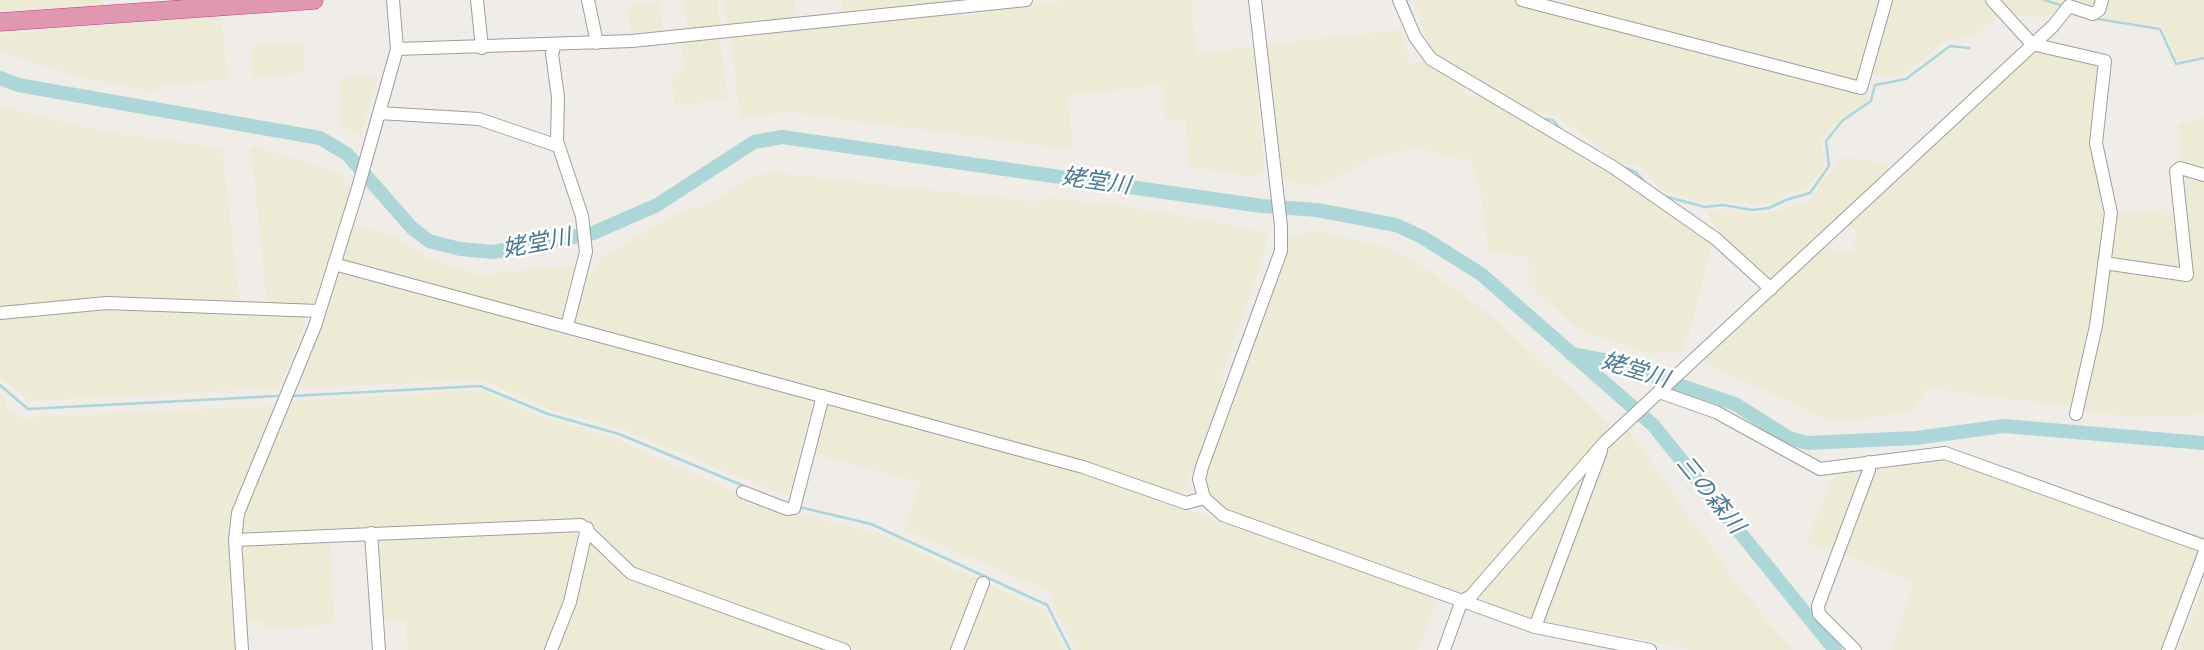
<!DOCTYPE html>
<meta charset="utf-8">
<style>
body{margin:0}
canvas{display:block;background:#f0ede9}
</style>
<canvas width="2204" height="650"></canvas>
<script>
const c = document.querySelector('canvas').getContext('2d');
c.lineJoin = 'round';
function fillPath(path, color) { c.fillStyle = color; c.fill(path, 'evenodd'); }
const shape = rows => new Path2D(rows.map(r => 'M' + r).join(''));
function strokePath(path, color, width, dash) { c.strokeStyle = color; c.lineWidth = width; c.lineCap = dash ? 'butt' : 'round'; c.setLineDash(dash || []); c.stroke(path); }
function write(font, color, halo, rows, align = 'center') {
  c.font = font + ' Helvetica,"Noto Sans JP",sans-serif'; c.lineWidth = 5; c.setLineDash([]); c.textBaseline = 'middle'; c.strokeStyle = halo; c.fillStyle = color; for (const [text, x, y, turn = 0] of rows) {
    c.save(); c.translate(x, y); c.rotate((+turn || 0) * Math.PI / 180); c.textAlign = isNaN(turn) ? turn : align; if (halo) c.strokeText(text, 0, 0); c.fillText(text, 0, 0); c.restore();
  }
}
const farmland = shape([
 [0,0,104,0,104,6,0,11],
 [684,0,717,0,720,28,687,31],
 [723,0,794,0,796,19,727,26],
 [842,0,971,0,843,14],
 [1068,0,1191,0,1197,53,1253,47,1265,174,1249,176,1189,166,1185,119,1171,120,1166,117,1163,85,1068,95,1073,149,1070,149,786,112,740,119,731,40,734,37,915,16,963,12,965,16,983,14,989,9],
 [1414,0,1517,0,1869,96,1868,101,1826,133,1822,141,1824,167,1807,188,1784,195,1775,204,1700,202,1658,188,1643,168,1615,160,1557,116,1530,111,1441,60,1425,37],
 [1566,0,1881,0,1857,83,1568,7],
 [1891,0,1987,0,1999,17,1973,37,1945,42,1909,71,1897,76,1873,76,1870,73],
 [1997,0,2099,0,2095,8,2073,1,2045,17,2011,15],
 [2107,0,2204,0,2204,56,2177,60,2162,26,2107,19,2103,15],
 [660,2,663,33,631,37,628,5],
 [221,16,228,76,225,80,158,85,156,92,76,76,0,52,0,34],
 [1399,30,1403,32,1409,63,1426,62,1465,86,1466,97,1478,96,1558,137,1712,244,1689,335,1681,352,1648,353,1582,331,1529,287,1529,258,1488,251,1480,189,1469,158,1457,159,1421,149,1409,150,1375,157,1316,187,1283,179,1265,48,1269,44],
 [719,34,728,99,675,106,671,74,684,72,681,38],
 [303,42,305,73,253,77,251,46],
 [2033,51,2100,62,2093,160,2106,227,2093,333,2072,407,1926,388,1915,411,1835,423,1700,361,1820,248,1853,251,1858,231,1845,224],
 [378,76,361,136,341,126,339,78],
 [0,106,105,132,222,148,240,302,100,298,0,308],
 [2204,118,2204,170,2181,164,2178,124],
 [256,147,339,173,351,187,313,306,267,305,251,148],
 [1845,157,1887,164,1890,169,1772,279,1718,236,1707,211,1722,209,1756,214,1778,211,1811,199,1824,178,1836,168,1838,160],
 [772,172,1028,201,1044,201,1046,197,1121,206,1213,221,1267,234,1264,254,1221,378,1225,381,1184,495,1180,497,1083,462,575,323,574,314,588,272,593,272,598,260,684,209,702,207,752,177],
 [2188,179,2204,182,2204,413,2182,417,2113,415,2080,410,2107,266,2190,278,2182,182],
 [2164,209,2175,212,2183,272,2109,262,2116,214],
 [350,224,397,237,429,259,480,275,574,265,560,318,344,262,340,259],
 [1316,231,1385,247,1421,265,1488,313,1621,434,1628,430,1744,593,1792,650,1690,650,1622,635,1543,624,1428,580,1227,511,1209,495,1205,477,1208,464,1280,276,1290,236],
 [341,273,813,400,788,497,623,429,547,409,484,380,299,388,297,384,336,276],
 [96,309,303,316,306,323,279,388,30,401,0,376,0,318],
 [482,390,546,419,616,439,764,505,879,534,1046,611,1064,650,858,650,633,567,588,520,581,519,243,533,243,514,288,401],
 [0,393,6,399,7,414,18,413,19,418,274,406,232,509,229,544,235,650,0,650],
 [825,404,1088,475,1438,597,1418,650,1076,650,1051,601,1054,593,905,530,920,482,812,454],
 [1948,460,2198,550,2161,650,1891,650,1915,582,1842,554,1875,470],
 [1845,471,1862,475,1833,552,1807,543,1830,481],
 [578,530,562,606,545,650,407,650,406,621,379,621,375,538],
 [330,539,335,624,263,630,262,621,246,621,242,542],
 [587,542,592,542,626,576,829,650,555,650],
 [2204,582,2204,650,2179,650]
]);
const stream = shape([
 [1406,0,1414,20],
 [2044,0,2064,6],
 [2085,17,2160,29,2176,64,2204,58],
 [1544,119,1553,120,1563,132],
 [1623,167,1636,172,1647,185],
 [1664,196,1705,207,1723,205,1752,210,1769,208,1786,200,1810,193,1829,166,1826,141,1842,121,1871,101,1875,85,1906,79,1950,46,1969,48],
 [0,385,28,409,277,396],
 [291,396,480,386,548,414,619,434,744,486],
 [799,507,871,524,1047,605,1070,650]
]);
const river = shape([
 [0,78,18,85,320,138,347,154,412,228,429,241,460,249,493,252,593,233,657,205,754,142,782,137,1262,206,1317,210,1396,225,1422,237,1481,274,1653,425,1835,650],
 [1571,354,1609,361,1735,404,1789,438,1807,443,1916,438,2004,426,2204,443]
]);
const minor = shape([
 [477,0,482,48],
 [588,0,597,43],
 [1255,0,1281,226,1281,251,1202,467,1199,479,1204,498,1223,515,1535,627,1650,650],
 [1399,0,1415,37,1431,59,1613,167,1716,239,1771,289],
 [1522,0,1861,88,1886,0],
 [1992,0,2032,44,2105,61,2096,143,2111,213,2096,326,2076,414],
 [555,44,552,54,558,97,557,141,582,216,586,252,567,326],
 [397,49,632,41,1026,0],
 [379,113,479,119,558,146],
 [2104,263,2187,275,2176,171,2180,168,2204,175],
 [334,264,1083,467,1186,503,1204,498],
 [0,313,107,303,319,311],
 [1659,392,1716,412,1820,469,1945,453,2204,546],
 [743,492,787,509,794,508,823,396],
 [371,533,379,650],
 [235,540,581,525,631,573,844,650],
 [1535,627,1601,451],
 [242,650,235,540,238,513,315,326,358,188,397,49,393,0],
 [551,650,570,602,587,528],
 [957,650,983,583],
 [1444,650,1462,600,1470,597,1604,443,2053,26,2069,6,2093,14,2099,10,2102,0],
 [1855,650,1819,614,1818,606,1869,470,1869,462],
 [2168,650,2204,554]
]);
const highway = shape([
 [0,22,314,0]
]);
const waterNames = [
 ["姥堂川",1096,182,8],
 ["姥堂川",537,244,-11],
 ["姥堂川",1635,371,17],
 ["三の森川",1710,495,51]
];
fillPath(farmland, '#edebd6');
strokePath(stream, '#add6d9', 2.5);
strokePath(river, '#add6d9', 14);
strokePath(minor, '#9e9e9e', 14);
strokePath(highway, '#cb397f', 19);
strokePath(minor, '#fff', 12);
strokePath(highway, '#e098b0', 18);
write('italic 23px', '#4b7992', '#fff', waterNames);
</script>
